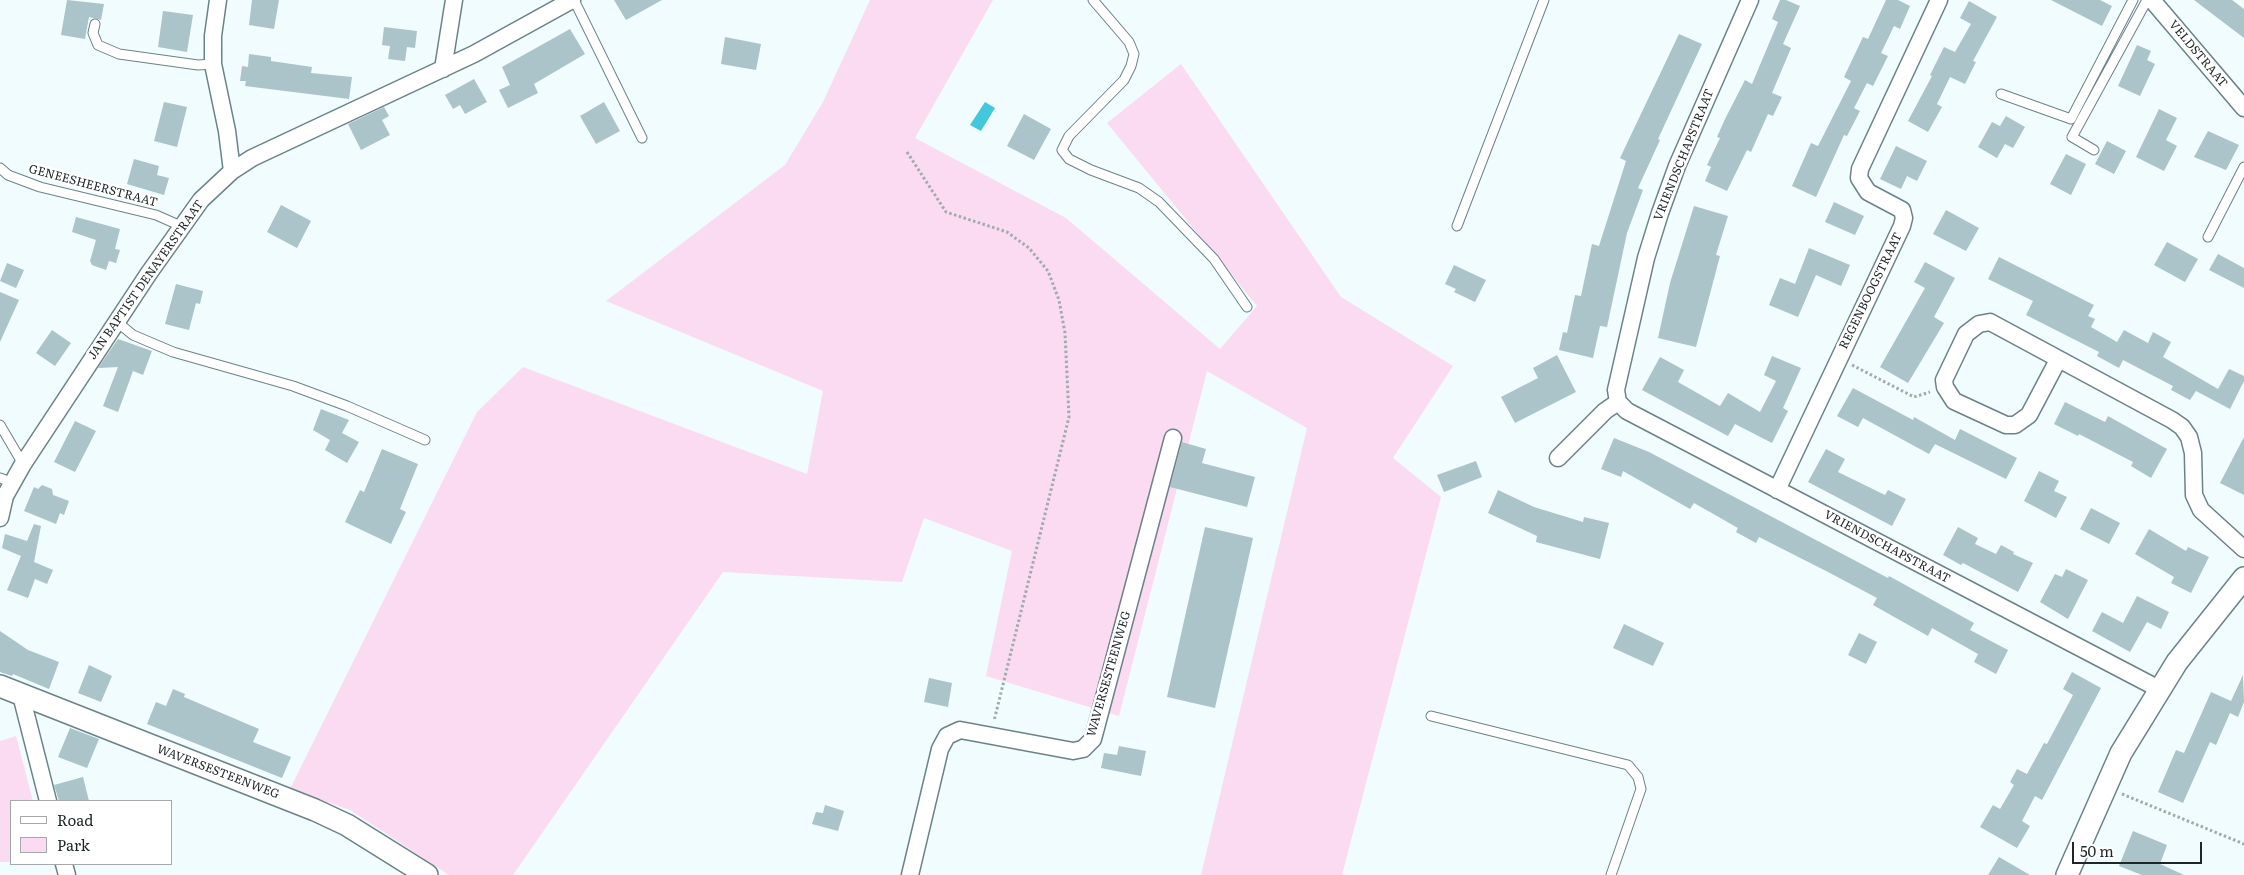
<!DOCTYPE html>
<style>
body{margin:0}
#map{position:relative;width:2244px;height:875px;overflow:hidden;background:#f1fcfe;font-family:Literata,serif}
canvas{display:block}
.legend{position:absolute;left:10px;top:800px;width:162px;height:65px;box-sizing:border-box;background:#fff;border:1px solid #a5a9a9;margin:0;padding:6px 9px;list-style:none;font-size:15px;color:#1d2729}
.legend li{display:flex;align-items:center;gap:10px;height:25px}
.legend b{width:25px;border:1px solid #a5a9a9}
.scale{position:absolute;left:2072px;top:842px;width:130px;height:22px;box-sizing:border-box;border:2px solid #1d2729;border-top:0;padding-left:6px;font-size:15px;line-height:18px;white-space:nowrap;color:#1d2729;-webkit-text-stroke:4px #fff;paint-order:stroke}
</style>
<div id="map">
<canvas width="2244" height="875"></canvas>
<ul class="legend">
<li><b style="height:6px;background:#fff"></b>Road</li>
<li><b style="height:14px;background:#fadbf1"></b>Park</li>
</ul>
<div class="scale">50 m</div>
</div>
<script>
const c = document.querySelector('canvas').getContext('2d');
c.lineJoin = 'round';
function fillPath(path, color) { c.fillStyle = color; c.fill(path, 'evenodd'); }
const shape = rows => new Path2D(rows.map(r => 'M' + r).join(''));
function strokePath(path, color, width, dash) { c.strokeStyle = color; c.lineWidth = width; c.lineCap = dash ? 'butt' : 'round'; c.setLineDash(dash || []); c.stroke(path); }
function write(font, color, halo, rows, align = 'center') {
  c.font = font + ' Literata,serif'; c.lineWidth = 5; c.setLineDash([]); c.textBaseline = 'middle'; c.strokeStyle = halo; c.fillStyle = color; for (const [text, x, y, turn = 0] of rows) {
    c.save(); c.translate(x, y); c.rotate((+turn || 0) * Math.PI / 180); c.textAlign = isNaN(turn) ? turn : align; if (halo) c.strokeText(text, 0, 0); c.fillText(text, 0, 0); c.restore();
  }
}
const green = shape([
 [870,0,993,0,915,138,1066,218,1220,349,1257,306,1107,123,1181,64,1341,297,1453,366,1393,458,1441,497,1342,875,1201,875,1307,428,1207,371,1119,716,986,676,1012,551,924,518,902,582,723,572,513,875,449,875,350,810,290,789,477,412,523,367,807,474,823,391,606,301,785,165,823,102],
 [16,736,33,801,11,801,11,862,0,862,0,741]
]);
const water = shape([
 [985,102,995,108,981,131,970,125]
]);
const building = shape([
 [67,0,104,4,101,20,89,17,85,39,61,35],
 [252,0,279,0,274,29,249,25],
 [614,0,662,0,626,20],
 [1780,0,1786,0,1800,6,1783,44,1791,48,1772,93,1782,97,1773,116,1768,114,1751,152,1747,150,1727,191,1705,181,1711,167,1707,165,1720,138,1717,137,1725,119,1745,80,1752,84,1778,22,1772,19],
 [1886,0,1898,0,1910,6,1900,29,1894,26,1881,53,1888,56,1873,86,1867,83,1854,108,1860,111,1847,136,1844,135,1816,197,1792,186,1811,143,1818,146,1851,81,1844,77,1863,37,1868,39],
 [2051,0,2100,0,2112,6,2102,26],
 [2194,0,2232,0,2244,9,2244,38],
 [1969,1,1997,17,1973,61,1976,62,1965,84,1950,77,1937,104,1942,107,1928,132,1908,121,1932,76,1930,75,1944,47,1955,52,1971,24,1960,18],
 [163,11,193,15,187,52,158,47],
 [384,27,417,31,415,48,407,47,405,61,388,59,390,46,382,45],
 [570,29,585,54,534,84,538,93,508,108,499,90,510,85,502,67],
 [1679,34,1702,44,1658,139,1660,140,1638,188,1643,190,1627,233,1607,327,1600,326,1593,358,1559,350,1563,332,1567,333,1575,295,1581,296,1592,244,1599,246,1626,161,1620,158],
 [725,37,761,44,756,70,721,64],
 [2137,45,2151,51,2147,60,2155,64,2140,96,2118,86],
 [249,54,271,57,271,61,312,67,311,73,352,77,349,99,245,86,246,81,240,81,242,66,248,67],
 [474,79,487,102,465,114,460,105,453,109,445,95],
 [164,102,187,107,177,147,154,141],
 [604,102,620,131,596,144,580,116],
 [384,107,389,116,382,120,390,135,361,150,348,124],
 [2159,109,2177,118,2166,140,2177,146,2164,171,2136,157],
 [1024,114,1051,129,1034,160,1007,146],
 [2006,116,2025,127,2013,148,2005,144,1997,158,1978,147,1992,122,2000,126],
 [2208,131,2239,145,2226,170,2194,157],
 [2107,141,2126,151,2114,174,2095,164],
 [1896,146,1927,161,1917,181,1907,176,1901,189,1880,179],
 [2066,154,2086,164,2071,195,2050,184],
 [134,159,159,166,157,175,169,178,164,195,127,184],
 [1834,202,1864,216,1855,235,1825,222],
 [281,205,311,221,297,248,267,232],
 [1694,206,1728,216,1716,255,1720,256,1696,347,1658,338,1670,283],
 [1946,210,1979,228,1966,251,1933,234],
 [76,217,120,229,115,249,120,250,116,263,109,261,106,270,92,265,90,261,96,240,72,232],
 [2167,242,2198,259,2185,282,2154,265],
 [1809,248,1850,265,1841,286,1816,275,1798,317,1769,305,1780,278,1795,284],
 [2218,254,2244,268,2244,288,2209,270],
 [1999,257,2094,305,2088,316,2095,319,2091,327,2117,342,2124,330,2148,343,2153,332,2171,342,2163,357,2218,389,2229,369,2244,376,2244,381,2230,409,2196,391,2190,400,2171,390,2173,386,2123,360,2119,368,2097,356,2099,352,2026,315,2033,301,1988,279],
 [1925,262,1955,278,1934,317,1944,323,1908,383,1880,367,1925,288,1914,282],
 [7,263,24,270,16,288,0,281],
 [1454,265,1486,280,1475,302,1454,292,1456,289,1445,284],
 [176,284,203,291,200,304,196,303,189,330,165,324],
 [0,292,19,300,0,342],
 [52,330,71,343,55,366,36,353],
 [118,339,152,351,143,375,133,371,118,412,103,406,118,367,98,368],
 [1557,355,1576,392,1515,423,1501,397,1538,378,1533,368],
 [1772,356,1801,368,1783,408,1788,411,1772,443,1735,424,1728,436,1642,390,1660,357,1684,370,1678,382,1720,406,1728,393,1760,412,1776,381,1764,375],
 [1853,388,1913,420,1914,417,1955,440,1960,429,2017,458,2006,479,1935,444,1929,454,1863,418,1858,427,1837,416],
 [2065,402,2105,422,2108,416,2167,449,2151,478,2131,466,2133,462,2079,434,2078,436,2054,424],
 [321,409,349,420,342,433,359,442,347,463,325,450,330,440,313,430],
 [75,421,96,431,75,472,54,462],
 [2244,437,2244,495,2220,483],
 [1614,438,1649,452,1888,578,1889,576,1974,623,1970,630,2008,650,1996,674,1974,662,1978,654,1932,628,1928,636,1873,605,1877,598,1828,572,1759,537,1756,543,1736,532,1738,528,1694,503,1690,509,1623,471,1621,477,1601,469],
 [1182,442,1206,449,1202,463,1255,477,1247,507,1170,487],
 [382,449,418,464,400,509,406,512,391,544,345,522,360,490,364,492],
 [1826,449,1845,459,1838,472,1885,495,1888,490,1906,499,1892,526,1808,482],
 [1476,461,1482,477,1444,492,1437,475],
 [2039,471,2059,481,2054,491,2067,497,2056,518,2024,501],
 [42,485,52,489,53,495,69,501,64,515,60,513,56,524,24,511,34,487,38,489],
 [1498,490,1534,507,1583,522,1584,517,1609,523,1600,559,1536,542,1537,536,1488,513],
 [2091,508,2120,523,2109,544,2080,529],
 [34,524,41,526,34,562,53,570,47,584,35,579,28,598,7,590,21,556,2,548,5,534,27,541],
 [1205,527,1253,538,1215,708,1167,697],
 [1958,527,1978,538,1975,544,1996,554,2001,545,2014,552,2013,554,2033,563,2018,592,1963,563,1961,565,1943,555],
 [2149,529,2186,551,2188,547,2209,557,2191,593,2171,583,2174,577,2135,554],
 [2066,569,2088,580,2068,619,2040,602,2055,574,2062,577],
 [2137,596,2169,612,2161,629,2147,622,2130,652,2092,631,2102,612,2123,623],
 [1624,624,1664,643,1653,666,1613,648],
 [0,631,28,650,59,662,49,689,13,674,12,676,0,672],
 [1859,633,1877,642,1866,664,1848,655],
 [89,665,112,676,101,702,78,693],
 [2072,672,2101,688,2042,800,2035,796,2022,821,2030,826,2017,848,1980,827,1993,805,2000,809,2014,785,2010,782,2017,769,2027,774,2044,743,2047,744,2073,695,2063,689],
 [2243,675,2244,702,2238,717,2230,713,2216,745,2210,742,2183,803,2158,792,2176,750,2184,753,2211,692,2231,701],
 [929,678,952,683,948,707,924,702],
 [173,689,185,694,184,697,259,729,253,742,291,757,282,778,147,724,156,702,166,706],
 [70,728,99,739,87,768,58,757],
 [1119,746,1146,751,1141,776,1101,768,1104,753,1117,755],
 [83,777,89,801,59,801,54,785],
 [825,805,844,811,838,831,812,824,816,812,823,813],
 [2133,831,2167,845,2160,864,2184,875,2142,875,2119,866],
 [1999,857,2030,875,1988,875]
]);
const path = shape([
 [907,152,946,212,1007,232,1029,248,1048,271,1059,300,1065,333,1069,417,994,721],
 [1852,365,1914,397,1930,392],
 [2122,794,2244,844]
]);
const service = shape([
 [574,0,642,138],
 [1093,0,1129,42,1134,54,1131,66,1124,80,1069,136,1062,150,1069,159,1091,170,1139,188,1159,202,1214,259,1247,307],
 [95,24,93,33,98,45,119,54,198,65,213,64],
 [2001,94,2071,119,2133,0],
 [2094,150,2072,137,2147,0],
 [0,168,8,175,40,187,156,215,181,226],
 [1457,226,1544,0],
 [2208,237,2244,167],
 [117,322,133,335,173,352,293,386,347,406,425,440],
 [0,425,23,464],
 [0,478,13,483],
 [1431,716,1628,765,1638,777,1641,789,1611,875]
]);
const minor = shape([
 [218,0,213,36,213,64,227,131,232,171],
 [1750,0,1677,166,1660,213,1646,258,1616,390,1618,402,1627,411,2159,689],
 [2152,0,2244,108],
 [443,69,454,0],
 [2058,360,2029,415,2015,425,2006,425,1954,401,1945,387,1944,380,1966,334,1979,324,1990,322,2172,420,2182,427,2189,437,2193,453,2194,495,2201,510,2244,549],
 [1558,458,1605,411,1618,402],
 [1777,490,1902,226,1904,218,1902,210,1868,192,1859,178,1860,169,1939,0],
 [0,518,5,496,23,464,149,273,201,200,232,171,252,158,474,54,572,0],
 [21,695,48,801],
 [64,864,67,875],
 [910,875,940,749,947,736,960,730,1073,751,1083,749,1093,739,1173,438]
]);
const tertiary = shape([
 [0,686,315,810,347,825,427,875],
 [2067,875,2121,753,2177,662,2244,578]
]);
const streetNames = [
 ["VELDSTRAAT",2198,54,50],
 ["VRIENDSCHAPSTRAAT",1684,155,-68],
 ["GENEESHEERSTRAAT",93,186,15],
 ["JAN BAPTIST DENAYERSTRAAT",146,280,-55],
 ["REGENBOOGSTRAAT",1871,291,-64],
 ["VRIENDSCHAPSTRAAT",1887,547,28],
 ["WAVERSESTEENWEG",1109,674,-74],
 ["WAVERSESTEENWEG",218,772,21]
];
fillPath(green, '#fadbf1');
fillPath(water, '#42c7dd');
fillPath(building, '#aac4c9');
strokePath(service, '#6a8388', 11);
strokePath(minor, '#6a8388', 19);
strokePath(tertiary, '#6a8388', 24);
strokePath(path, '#a0abad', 3, [2.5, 2.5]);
strokePath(service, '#fff', 9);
strokePath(minor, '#fff', 16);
strokePath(tertiary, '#fff', 21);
write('12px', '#1d2729', '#fff', streetNames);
</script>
